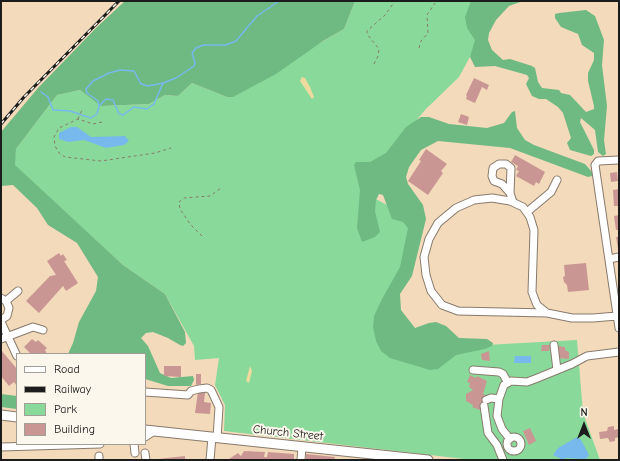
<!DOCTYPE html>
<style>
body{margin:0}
#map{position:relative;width:620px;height:461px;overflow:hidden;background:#f3dabb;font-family:"Comic Neue",sans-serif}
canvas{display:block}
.frame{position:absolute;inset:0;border:2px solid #1c1c1c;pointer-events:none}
.legend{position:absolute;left:16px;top:353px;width:130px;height:92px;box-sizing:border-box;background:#fbf7ec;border:1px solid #a29f99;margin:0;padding:5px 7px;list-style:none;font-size:12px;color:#1c1c1c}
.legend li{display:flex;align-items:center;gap:8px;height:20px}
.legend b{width:20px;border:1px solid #a29f99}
.north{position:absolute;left:564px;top:405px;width:40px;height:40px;-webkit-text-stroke:3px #fbf7ec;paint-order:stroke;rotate:0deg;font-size:11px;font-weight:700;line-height:16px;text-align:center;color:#1c1c1c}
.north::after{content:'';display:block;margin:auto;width:14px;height:18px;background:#1c1c1c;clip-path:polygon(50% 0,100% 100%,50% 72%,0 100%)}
</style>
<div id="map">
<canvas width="620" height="461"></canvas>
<div class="frame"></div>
<ul class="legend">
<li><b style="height:5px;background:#fff"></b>Road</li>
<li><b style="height:5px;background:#1c1c1c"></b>Railway</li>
<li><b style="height:11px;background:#89da9a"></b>Park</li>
<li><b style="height:11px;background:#ca9693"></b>Building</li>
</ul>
<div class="north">N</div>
</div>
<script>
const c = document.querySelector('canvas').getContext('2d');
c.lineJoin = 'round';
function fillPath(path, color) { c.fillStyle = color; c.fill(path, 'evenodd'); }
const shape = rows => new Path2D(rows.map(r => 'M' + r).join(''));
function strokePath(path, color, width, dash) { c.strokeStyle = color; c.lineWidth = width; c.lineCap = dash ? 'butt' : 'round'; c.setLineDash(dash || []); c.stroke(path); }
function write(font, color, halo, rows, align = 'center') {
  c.font = font + ' "Comic Neue",sans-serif'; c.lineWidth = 4; c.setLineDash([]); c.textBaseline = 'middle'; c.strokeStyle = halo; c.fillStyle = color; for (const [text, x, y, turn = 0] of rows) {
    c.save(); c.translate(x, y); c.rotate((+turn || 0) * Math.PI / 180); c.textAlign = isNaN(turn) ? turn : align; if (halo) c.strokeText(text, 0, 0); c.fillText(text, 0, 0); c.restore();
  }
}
const green = shape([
 [355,1,480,1,477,44,459,77,426,109,406,132,376,199,413,219,392,321,449,347,577,340,583,413,600,460,473,460,224,431,225,405,215,385,219,358,195,360,194,346,165,294,123,265,14,165,16,149,57,95,80,90,102,106,149,104,165,95,178,96,192,83,227,97,344,29]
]);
const forest = shape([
 [125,1,355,1,344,29,323,41,276,74,233,97,227,97,192,83,178,96,165,95,149,104,101,106,80,90,57,95,16,149,15,165,123,265,165,294,185,332,186,343,183,346,180,345,168,338,153,332,146,333,141,338,148,346,160,373,171,378,193,376,194,380,191,386,168,386,145,379,145,354,68,354,73,343,79,322,96,291,98,277,77,243,48,225,37,208,13,185,1,186,1,132,38,88,97,27],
 [471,1,523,1,509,6,496,20,489,33,488,40,492,50,503,60,510,59,532,66,535,68,538,82,542,88,559,90,561,93,570,95,586,112,594,109,594,106,588,81,588,73,594,60,594,53,582,45,578,34,561,27,555,18,555,14,559,13,586,10,595,16,604,40,602,65,607,106,604,140,606,154,603,156,598,152,595,130,581,118,580,122,594,150,594,154,591,156,570,150,567,143,571,138,563,113,558,107,546,99,539,99,532,96,526,84,529,78,527,75,495,66,475,67,470,57,475,40,467,28,465,17],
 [515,111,517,128,525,140,534,145,585,164,592,172,592,176,588,177,510,148,438,141,421,150,409,167,406,177,408,184,423,205,426,219,412,276,400,294,401,310,415,328,429,323,436,322,446,326,459,338,487,339,493,343,492,346,485,349,456,355,438,369,430,370,390,358,381,351,376,341,373,327,374,316,382,299,400,267,408,228,403,222,392,219,383,195,379,194,376,200,375,211,380,232,375,237,362,242,357,228,360,190,354,165,356,162,370,162,386,153,406,127,421,117,429,117,449,124,487,128,504,123,512,112],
 [1,394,17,396,17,409,1,407]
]);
const sand = shape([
 [302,77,305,78,310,87,314,97,312,99,300,81],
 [250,366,252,371,249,383,246,381]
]);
const water = shape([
 [71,127,77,127,91,137,125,136,129,141,124,145,106,148,84,140,68,142,59,139,59,133],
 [515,356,531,356,531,363,514,363],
 [577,437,581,440,589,455,587,458,584,459,566,458,563,460,553,455,558,448]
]);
const stream = shape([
 [41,92,48,97,53,110,70,111,91,118,97,114,99,106,98,101,87,93,86,89,93,81,109,73,120,70,134,71,141,84,148,86,163,83,176,78,194,66,195,63,192,53,196,48,203,45,226,45,236,41,257,16,279,1],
 [100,105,106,99,113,100,119,114,123,115,134,107,147,109,154,104,163,83]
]);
const building = shape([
 [474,78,489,85,487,90,482,87,475,103,466,99,467,96,466,95],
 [461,114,469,117,467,125,458,122],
 [426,149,447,164,441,171,443,173,428,195,408,181,421,161,419,160],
 [515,155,545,172,539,184,536,182,534,186,516,176,519,171,516,170,518,166,511,162],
 [617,172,618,181,611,182,610,173],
 [619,189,619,206,614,206,613,190],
 [619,215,619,230,616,230,614,216],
 [616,237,619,237,619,248,618,249],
 [59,253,61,256,63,254,67,260,64,261,78,283,66,291,63,286,39,313,26,301,50,276,56,275,47,261],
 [586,263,589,290,568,292,567,285,564,282,563,277,565,276,564,265],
 [32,339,36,342,38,340,47,348,45,350,47,354,31,354,24,347],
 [542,345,550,345,549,351,541,351],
 [559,346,565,347,565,350,569,352,569,359,558,358],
 [1,350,17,369,17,386,14,382,9,386,1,376],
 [489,351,490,361,482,360,481,354],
 [164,366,181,366,181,377,164,376],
 [196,374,201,374,201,384,196,385],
 [470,375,476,378,477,376,487,381,483,394,486,395,488,401,485,407,480,410,472,407,473,405,466,401,466,394,473,390,469,387,470,383,467,382],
 [198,392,205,393,204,402,211,403,210,414,195,413],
 [614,426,614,430,618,429,619,437,615,438,615,441,610,442,608,438,600,439,599,432,607,431,608,427],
 [530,428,536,441,529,445,523,431],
 [244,451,265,452,264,457,267,457,268,452,294,454,294,460,229,459,238,453,241,456],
 [306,454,335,457,334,460,306,460],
 [185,456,185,460,158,460,158,459]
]);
const path = shape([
 [419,48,421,41,428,33,427,15,435,3],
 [374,64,378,56,379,49,367,34,367,31,385,15,395,1],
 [78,119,82,110],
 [102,122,93,124,78,119,59,128,54,137,55,146,59,153,65,157,101,161,155,153,171,148],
 [202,236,190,224,180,209,179,202,184,198,210,196,221,188]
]);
const minor = shape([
 [619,160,598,161,595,165,619,328],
 [510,193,502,184,494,181,492,176,493,168,499,164,506,164,511,168,510,193,513,202],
 [527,212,551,192,557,180],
 [609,259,619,257],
 [1,298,6,301,9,308,7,316,1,320],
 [6,301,18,291],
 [547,313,458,311,442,305,431,291,426,275,424,257,429,239,438,223,456,208,474,200,492,198,510,201,523,207,530,217,534,230,532,292,537,305,547,313,572,318,593,318,617,316],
 [1,322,17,356],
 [1,339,33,327,43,330],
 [554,345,557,370],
 [473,370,499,372,503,374,508,383],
 [145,392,188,395,191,391,199,389,207,388,211,390,219,407,217,438],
 [486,400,491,398,499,399],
 [484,406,488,433,497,445,503,460],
 '507 444a7 7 0 1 1 14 0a7 7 0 1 1-14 0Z',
 [145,437,154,431],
 [510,439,502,429,497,416,499,399,504,385,511,381,527,382,535,379,572,364,587,356,619,352],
 [134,444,135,453],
 [1,447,100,444],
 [145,453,146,460],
 [99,456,99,460],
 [210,460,212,437],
 [301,460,302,447]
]);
const major = shape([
 [1,415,17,417],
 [145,430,428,460]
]);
const rail = shape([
 [1,124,24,97,119,1]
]);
const streetNames = [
 ["Church Street",288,433,6]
];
fillPath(green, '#89da9a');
fillPath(forest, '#6eba82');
fillPath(sand, '#eeda9e');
fillPath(water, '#77b9ec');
strokePath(stream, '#77b9ec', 1.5);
fillPath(building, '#ca9693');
strokePath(minor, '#887b6c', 9);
strokePath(major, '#887b6c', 11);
strokePath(path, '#887b6c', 1, [3, 3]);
strokePath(minor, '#fff', 7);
strokePath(major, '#fff', 9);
strokePath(rail, '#1c1c1c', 3);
strokePath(rail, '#fbf7ec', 1.5, [4.5]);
write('12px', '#1c1c1c', '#fbf7ec', streetNames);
</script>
